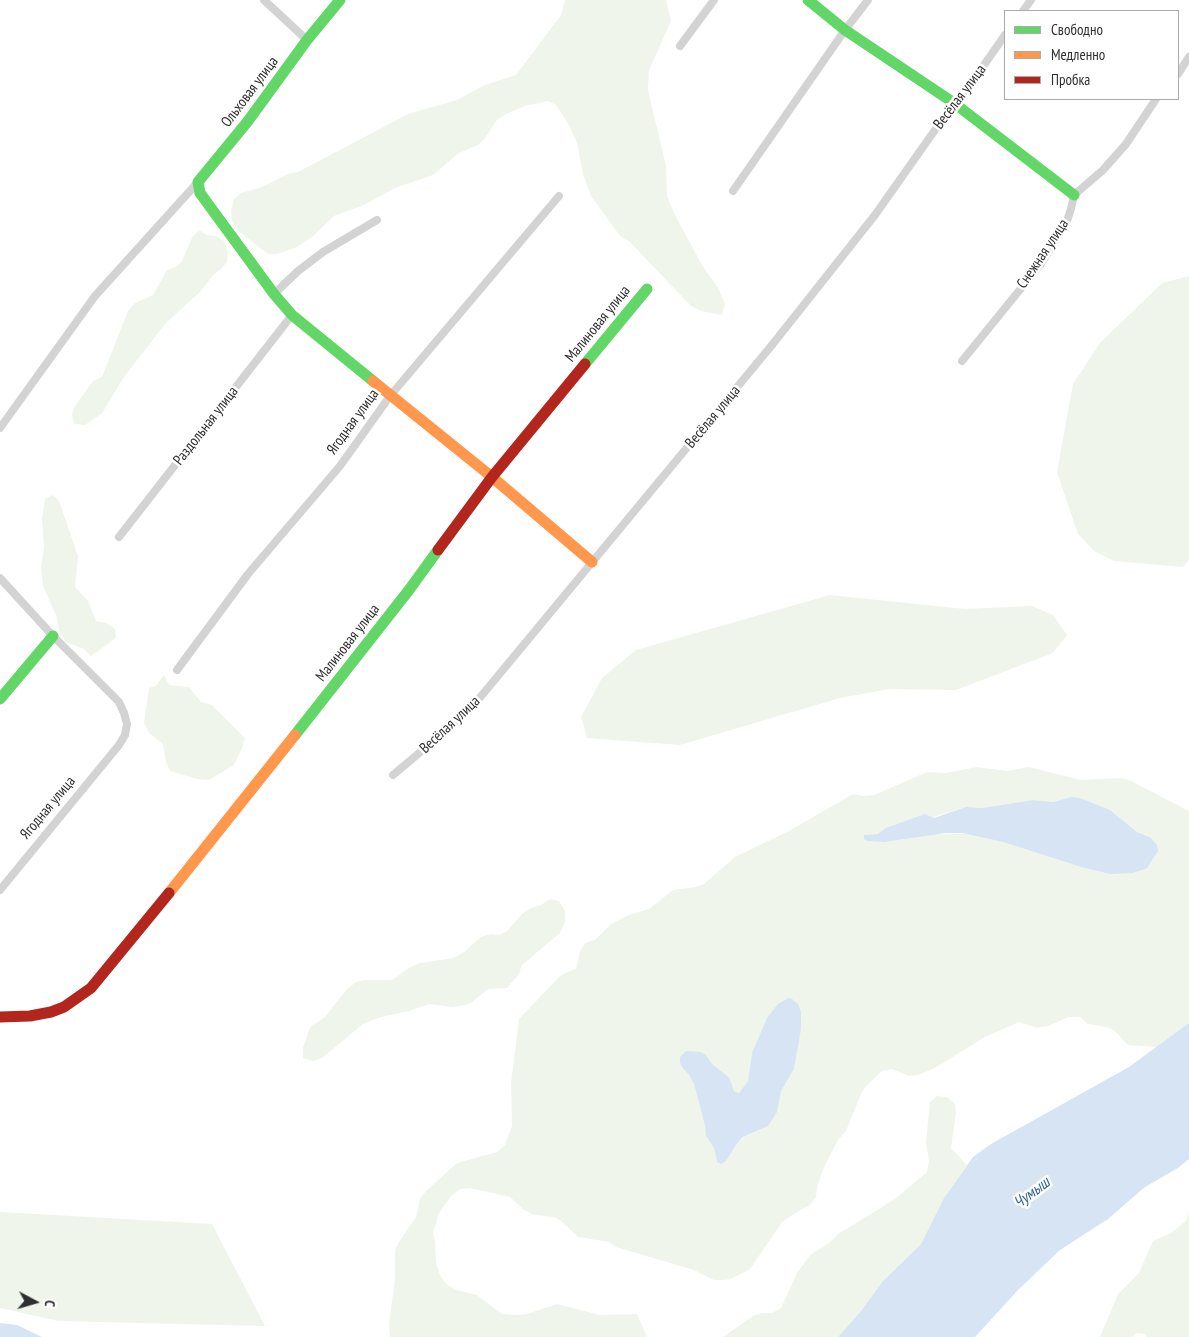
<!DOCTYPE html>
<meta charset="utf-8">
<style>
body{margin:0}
#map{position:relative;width:1189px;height:1337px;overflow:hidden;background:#fff;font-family:"PT Sans Narrow",sans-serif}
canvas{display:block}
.legend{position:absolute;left:1004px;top:10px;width:175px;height:90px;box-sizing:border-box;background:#fff;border:1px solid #ababab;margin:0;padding:6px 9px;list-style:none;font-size:15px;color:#2e2e2e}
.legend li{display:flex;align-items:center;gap:10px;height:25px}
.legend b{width:25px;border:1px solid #ababab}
.north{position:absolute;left:10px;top:1277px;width:50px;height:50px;-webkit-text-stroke:4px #fff;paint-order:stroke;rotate:96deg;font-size:14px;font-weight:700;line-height:20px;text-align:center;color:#2e2e2e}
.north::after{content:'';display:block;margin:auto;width:18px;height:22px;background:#2e2e2e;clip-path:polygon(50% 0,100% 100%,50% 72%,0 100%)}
</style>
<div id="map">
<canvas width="1189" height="1337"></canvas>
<ul class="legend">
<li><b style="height:6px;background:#63d668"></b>Свободно</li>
<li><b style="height:6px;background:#ff974d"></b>Медленно</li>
<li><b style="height:6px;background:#b3261e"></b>Пробка</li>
</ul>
<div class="north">С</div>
</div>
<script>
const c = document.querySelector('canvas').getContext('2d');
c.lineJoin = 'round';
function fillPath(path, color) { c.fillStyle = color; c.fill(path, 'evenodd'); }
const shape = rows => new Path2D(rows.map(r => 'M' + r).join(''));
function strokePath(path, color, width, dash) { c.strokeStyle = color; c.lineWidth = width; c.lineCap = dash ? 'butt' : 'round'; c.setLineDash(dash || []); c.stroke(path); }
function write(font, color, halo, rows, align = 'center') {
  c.font = font + ' "PT Sans Narrow",sans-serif'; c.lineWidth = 5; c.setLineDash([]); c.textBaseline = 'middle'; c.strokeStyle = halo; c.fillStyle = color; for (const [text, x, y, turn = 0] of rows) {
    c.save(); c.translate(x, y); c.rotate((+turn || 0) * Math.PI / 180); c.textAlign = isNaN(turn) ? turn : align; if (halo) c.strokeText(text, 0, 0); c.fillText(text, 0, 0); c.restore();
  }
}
const green = shape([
 [565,0,666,0,671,21,649,70,648,90,666,166,667,196,675,215,702,265,718,288,725,304,722,315,701,311,691,306,630,242,620,236,591,196,583,174,577,143,569,125,556,105,548,101,525,106,506,114,497,120,485,138,478,145,459,153,433,175,395,188,364,205,334,216,312,237,295,248,277,254,268,254,237,230,232,221,231,210,234,199,241,193,260,188,288,174,298,172,408,114,457,100,485,85,516,75,561,15],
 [199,230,207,235,216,236,224,241,228,252,227,262,221,269,213,275,201,291,165,324,124,377,102,413,85,425,74,424,72,415,75,406,93,381,102,377,128,311,135,303,153,295,167,270,176,267,182,261,192,238],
 [1189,276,1189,559,1183,567,1114,561,1094,551,1078,534,1057,472,1073,384,1100,343,1162,283],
 [53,495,59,501,78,556,75,587,88,601,96,621,106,623,115,629,116,638,91,656,84,649,66,642,60,634,56,615,43,586,41,568,44,547,42,519,45,499],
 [830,595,965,609,1032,606,1053,615,1067,635,1053,653,956,690,889,689,840,698,680,745,587,738,581,717,602,678,636,650],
 [164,675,169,685,189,687,201,702,212,705,245,738,242,748,234,765,209,780,197,779,170,771,166,762,163,744,149,733,144,723,149,688,156,686],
 [977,767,1007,771,1029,767,1081,780,1122,778,1131,781,1189,811,1189,1023,1157,1047,1128,1045,1115,1031,1107,1027,1088,1024,1080,1017,1069,1017,1048,1026,1037,1028,1019,1022,985,1037,935,1068,918,1075,909,1076,892,1069,882,1071,866,1086,861,1094,846,1131,838,1140,824,1167,817,1187,816,1197,810,1205,800,1210,782,1222,750,1269,731,1279,723,1280,714,1280,694,1270,616,1247,609,1242,578,1237,561,1221,554,1217,534,1215,524,1210,510,1197,470,1188,460,1189,452,1195,439,1213,433,1233,435,1241,436,1263,440,1275,446,1284,456,1290,477,1295,502,1314,515,1315,527,1314,557,1304,600,1315,637,1314,647,1337,390,1337,389,1324,395,1279,395,1250,399,1242,416,1217,420,1199,426,1191,457,1163,497,1152,505,1145,512,1126,511,1083,519,1019,559,977,567,972,576,969,580,951,585,943,595,940,611,924,629,915,649,909,673,890,695,887,704,884,735,857,789,831,853,794,863,796,874,795,927,772,946,773],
 [1071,797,1110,810,1137,832,1150,837,1081,867,1003,842,967,834,865,835,878,834,966,807,982,808,1033,800,1053,802],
 [797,1050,794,1069,781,1091,768,1126,744,1137,736,1145,726,1161,717,1162,714,1148,706,1136,705,1126,694,1084,689,1075,706,1055,713,1065,729,1077,734,1091,739,1093,748,1081,752,1053],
 [550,899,559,901,565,911,565,922,560,933,522,965,519,974,507,988,488,989,471,1003,461,1006,451,1007,429,1004,409,1011,381,1017,363,1024,322,1058,313,1061,303,1058,303,1048,310,1027,325,1017,346,990,356,982,364,980,392,980,409,968,420,963,454,958,464,952,481,937,490,934,499,935,507,931,522,914,531,908,541,905],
 [937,1096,947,1097,955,1104,956,1113,951,1148,967,1165,944,1198,921,1244,883,1281,861,1311,838,1337,723,1337,753,1316,762,1313,772,1313,781,1308,797,1273,810,1255,829,1243,838,1234,895,1199,927,1172,929,1161,926,1142,930,1102],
 [1189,1210,1189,1337,1146,1337,1146,1334,1136,1333,1132,1337,1100,1337,1118,1294,1139,1273,1153,1241,1171,1233,1186,1221],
 [0,1212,212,1224,265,1326,58,1321,0,1308]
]);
const water = shape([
 [1071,797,1080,798,1110,810,1137,832,1150,837,1157,845,1158,851,1147,868,1133,873,1111,874,1081,867,1003,842,962,833,946,833,884,842,868,841,864,839,864,835,878,834,886,828,925,814,934,818,966,807,982,808,1033,800,1053,802],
 [788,998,792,999,798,1004,801,1012,801,1029,794,1069,781,1091,777,1112,768,1126,743,1137,736,1145,726,1161,721,1164,717,1162,714,1148,706,1136,705,1126,694,1084,689,1075,682,1067,680,1062,680,1057,686,1051,701,1052,706,1055,713,1065,729,1077,734,1091,739,1093,748,1081,752,1053,767,1018,778,1004],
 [1189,1023,1189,1159,1178,1168,1145,1187,1108,1219,1060,1250,1017,1291,975,1337,838,1337,861,1311,883,1281,921,1244,944,1198,973,1157,991,1144,1129,1067],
 [0,1323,17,1325,42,1337,0,1337]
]);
const street = shape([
 [264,0,307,40],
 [1023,11,1031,0],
 [680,46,714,0],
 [1178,74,1189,57],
 [733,191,845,30,868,0],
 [274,294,298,271,323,252,377,220],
 [962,361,1040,265,1066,224,1071,209,1074,195,1103,170,1126,144,1156,99],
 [0,428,95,296,198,182],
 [119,537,292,315],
 [0,578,53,636,119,702,124,713,127,724,125,735,119,745,0,890],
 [177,670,248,574,340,466,390,396,559,196],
 [393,775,468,712,772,345,875,215,954,103,970,85,1005,35]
]);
const fast = shape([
 [340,0,307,40,248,121,198,182,200,193,274,294,292,315,373,381],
 [808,0,845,30,954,103,1074,195],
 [585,364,647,289],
 [0,699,53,636],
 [295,735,409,590,438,550]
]);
const slow = shape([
 [373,381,492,477,592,562],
 [169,893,295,735]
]);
const jam = shape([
 [438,550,492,477,585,364],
 [0,1017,30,1016,51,1012,64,1007,91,988,169,893]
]);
const streetNames = [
 ["Ольховая улица",250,92,-53],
 ["Весёлая улица",960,97,-53],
 ["Снежная улица",1043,254,-56],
 ["Малиновая улица",598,324,-51],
 ["Весёлая улица",713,417,-50],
 ["Ягодная улица",353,422,-54],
 ["Раздольная улица",206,426,-52],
 ["Малиновая улица",348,643,-52],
 ["Весёлая улица",450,725,-43],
 ["Ягодная улица",48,808,-50]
];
const waterNames = [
 ["Чумыш",1032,1193,-37]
];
fillPath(green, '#eff5eb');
fillPath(water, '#d6e4f4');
strokePath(street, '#d3d3d3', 8);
strokePath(fast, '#63d668', 11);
strokePath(slow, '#ff974d', 11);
strokePath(jam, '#b3261e', 11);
write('15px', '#2e2e2e', '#fff', streetNames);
write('italic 16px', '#356597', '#fff', waterNames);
</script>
